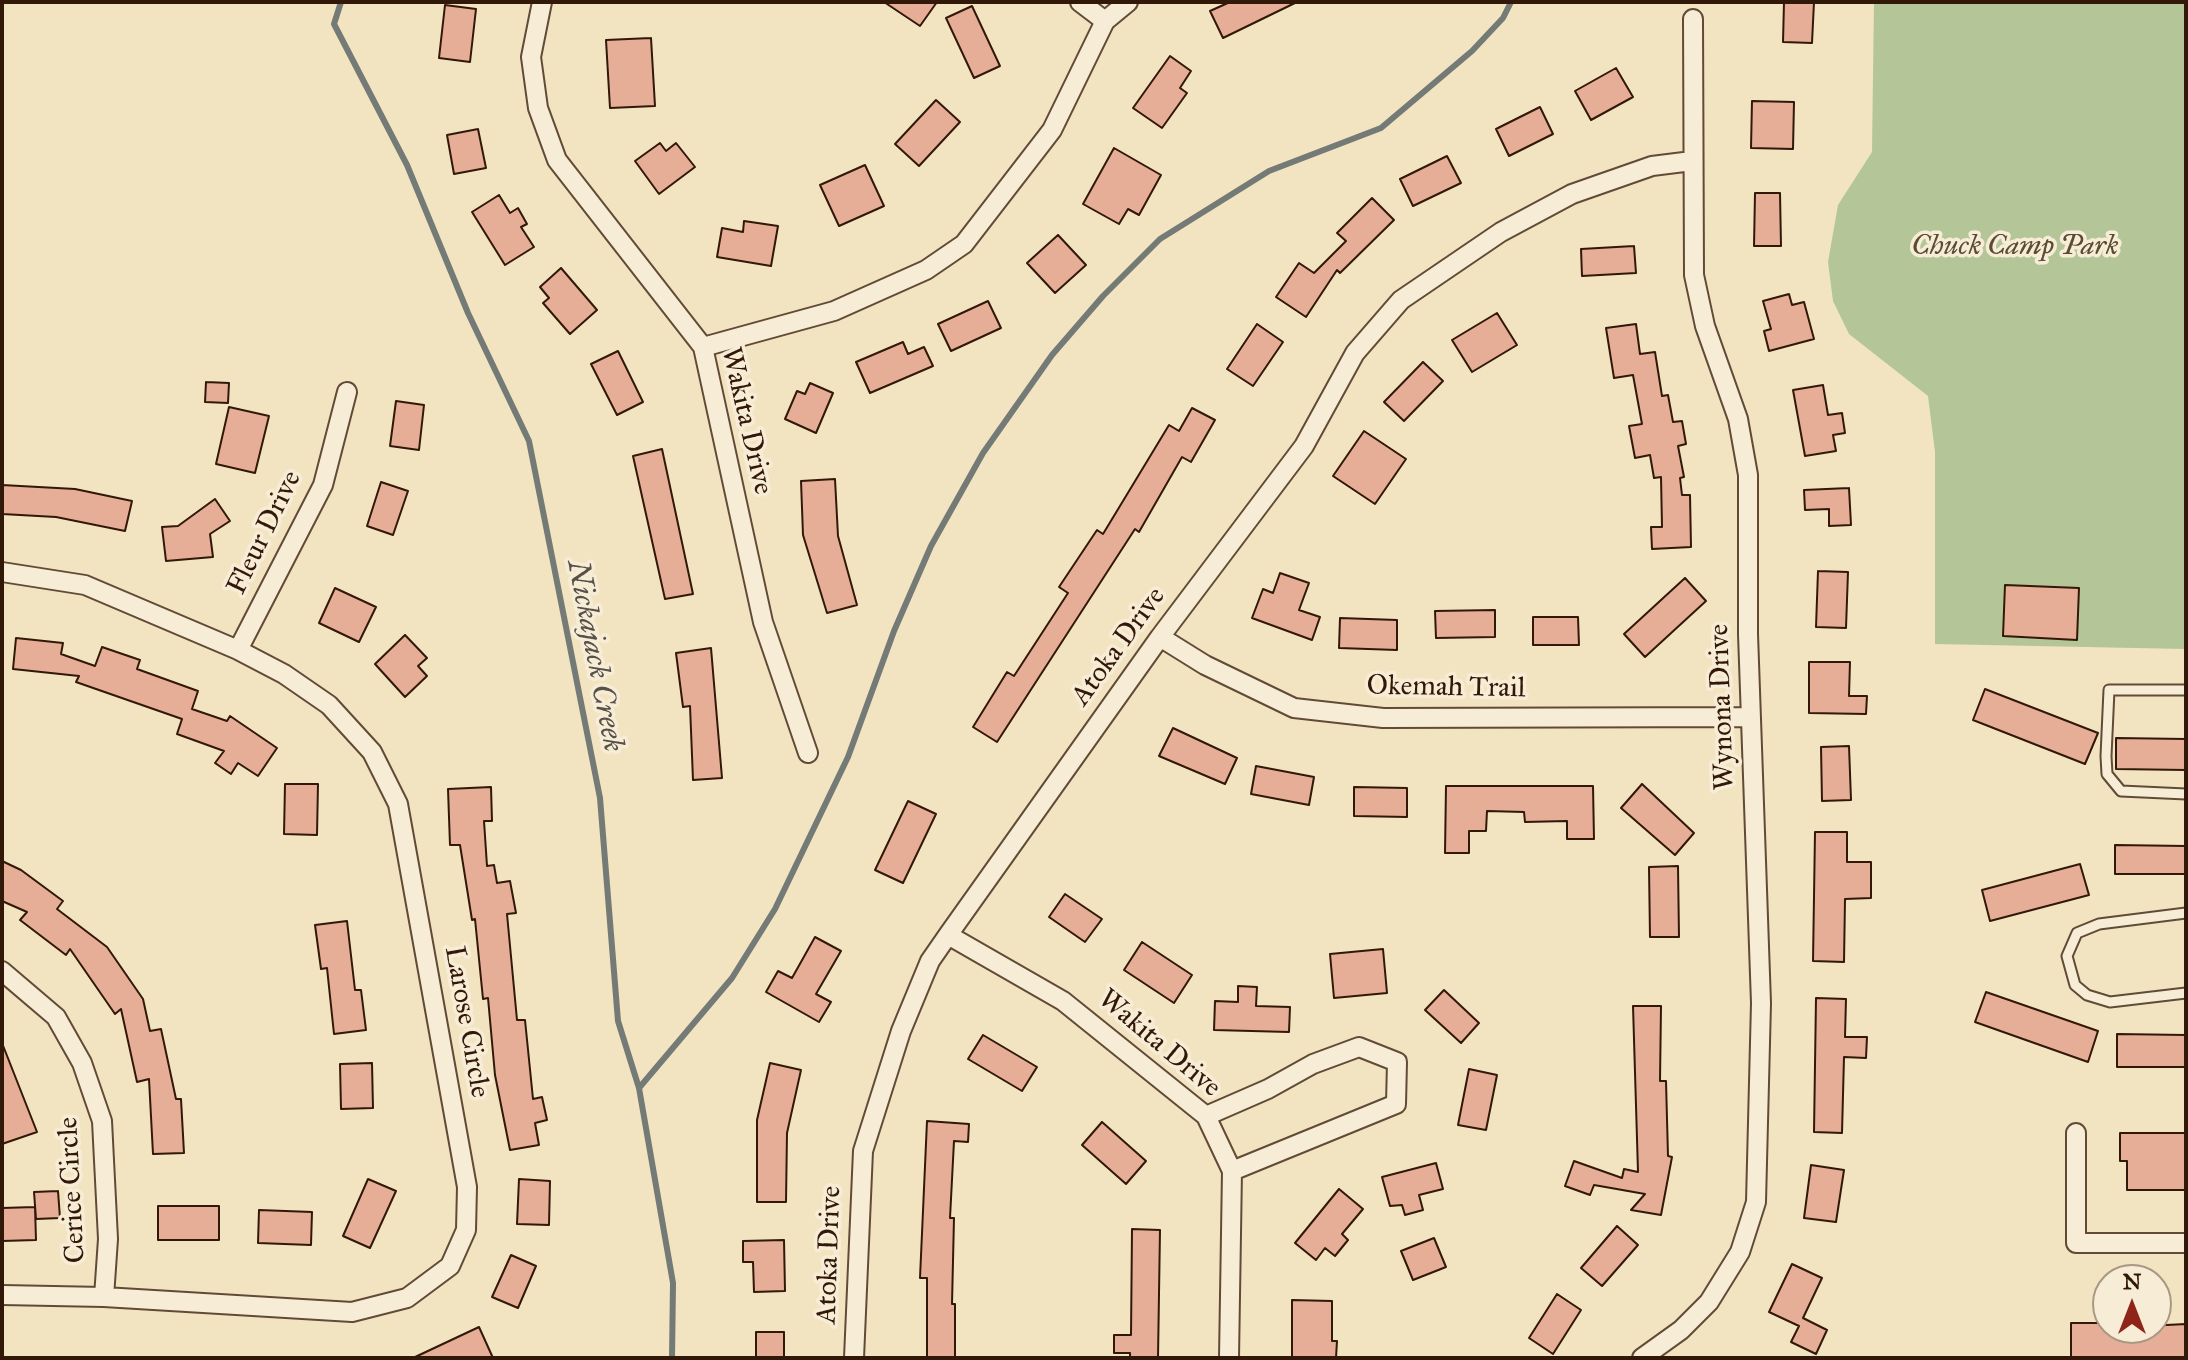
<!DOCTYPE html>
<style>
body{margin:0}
#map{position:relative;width:2188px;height:1360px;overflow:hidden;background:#f2e3c1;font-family:"IM FELL Great Primer",serif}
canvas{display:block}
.frame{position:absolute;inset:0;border:4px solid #321808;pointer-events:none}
.north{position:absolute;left:2092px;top:1264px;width:80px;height:80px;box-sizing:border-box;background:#f7edd7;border:2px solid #a89884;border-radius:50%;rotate:0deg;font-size:22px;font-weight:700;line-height:32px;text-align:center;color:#321808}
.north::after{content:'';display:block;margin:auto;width:28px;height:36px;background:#8f2418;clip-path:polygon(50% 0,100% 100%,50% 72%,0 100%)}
</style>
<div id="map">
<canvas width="2188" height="1360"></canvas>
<div class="frame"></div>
<div class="north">N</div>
</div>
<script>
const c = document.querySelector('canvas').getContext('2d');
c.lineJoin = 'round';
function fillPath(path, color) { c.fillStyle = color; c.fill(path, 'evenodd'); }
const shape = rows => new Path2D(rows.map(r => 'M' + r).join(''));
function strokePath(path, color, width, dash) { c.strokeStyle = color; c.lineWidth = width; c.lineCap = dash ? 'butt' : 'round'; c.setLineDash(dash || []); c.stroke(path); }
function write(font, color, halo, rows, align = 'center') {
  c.font = font + ' "IM FELL Great Primer",serif'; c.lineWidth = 7; c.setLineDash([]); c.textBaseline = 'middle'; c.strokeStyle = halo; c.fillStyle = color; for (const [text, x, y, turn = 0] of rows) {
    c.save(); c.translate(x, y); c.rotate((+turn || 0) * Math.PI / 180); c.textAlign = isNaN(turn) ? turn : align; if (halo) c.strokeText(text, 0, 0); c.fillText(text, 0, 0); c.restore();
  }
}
const green = shape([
 [1874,2,2186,2,2186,649,1935,644,1935,452,1928,396,1849,334,1833,301,1828,262,1838,205,1872,152]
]);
const stream = shape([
 [341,2,334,24,407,165,468,313,529,441,600,798,618,1021,639,1088,673,1283,672,1358],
 [639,1088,732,978,775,909,848,757,894,631,931,546,983,453,1052,355,1103,296,1160,239,1269,171,1381,128,1472,51,1503,18,1511,2]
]);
const building = shape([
 [884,2,937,2,920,26,884,2],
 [1230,2,1297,2,1223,38,1210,11,1230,2],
 [1784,2,1814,2,1812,43,1783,42,1784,2],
 [445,5,476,9,470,62,439,58,445,5],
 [972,6,1000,66,974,78,946,18,972,6],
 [651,38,655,106,610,108,606,40,651,38],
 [1170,56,1191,71,1180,88,1187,93,1162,128,1133,108,1170,56],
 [1616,68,1633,97,1591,120,1575,91,1616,68],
 [936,100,960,122,919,166,895,144,936,100],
 [1752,101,1794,102,1793,149,1751,148,1752,101],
 [1540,107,1553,134,1509,156,1496,129,1540,107],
 [478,129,486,168,454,174,447,135,478,129],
 [660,143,666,151,676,143,695,167,659,194,635,161,660,143],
 [1114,148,1161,175,1139,215,1128,209,1119,224,1083,204,1114,148],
 [1447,156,1461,183,1413,206,1400,179,1447,156],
 [865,165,884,206,839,226,820,185,865,165],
 [1755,193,1780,193,1781,246,1754,246,1755,193],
 [499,195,510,213,518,208,527,224,521,227,534,247,505,265,472,212,499,195],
 [1372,198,1394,220,1340,273,1337,270,1306,317,1276,297,1299,263,1314,273,1346,241,1337,233,1372,198],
 [744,221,778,226,771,266,717,257,722,228,743,232,744,221],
 [1058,235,1086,265,1055,293,1027,263,1058,235],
 [1634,246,1636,273,1582,276,1581,249,1634,246],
 [561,268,597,310,570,334,543,303,549,298,540,287,561,268],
 [1789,294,1792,305,1804,302,1814,339,1769,351,1764,331,1771,329,1763,301,1789,294],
 [988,301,1001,328,951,351,938,324,988,301],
 [1497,313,1517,345,1472,372,1452,340,1497,313],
 [1257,324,1283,342,1253,386,1227,369,1257,324],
 [1636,324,1640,354,1655,352,1662,396,1668,395,1673,422,1682,421,1686,444,1678,446,1684,477,1680,478,1682,495,1690,495,1691,547,1652,549,1651,527,1662,527,1661,477,1654,478,1650,455,1635,458,1629,426,1642,424,1633,375,1614,378,1606,328,1636,324],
 [903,342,908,354,924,347,933,366,870,393,856,362,903,342],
 [618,351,643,402,617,415,591,364,618,351],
 [1423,362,1443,381,1404,421,1384,402,1423,362],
 [206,382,229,383,228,403,205,402,206,382],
 [810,383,833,393,816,433,785,419,797,391,805,394,810,383],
 [1823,385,1828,415,1842,413,1845,433,1833,435,1836,451,1805,456,1793,390,1823,385],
 [396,401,424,405,419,450,390,446,396,401],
 [229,407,269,416,255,473,216,464,229,407],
 [1192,408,1215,420,1191,462,1182,457,1139,532,1135,529,997,742,973,727,1007,672,1014,676,1068,593,1059,587,1097,530,1103,534,1169,425,1179,431,1192,408],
 [1364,431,1406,459,1375,504,1333,476,1364,431],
 [662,449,693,594,665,599,633,456,662,449],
 [835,479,838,536,857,605,827,613,803,535,801,481,835,479],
 [381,482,408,491,393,535,367,526,381,482],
 [2,485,75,489,132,501,125,531,56,517,2,514,2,485],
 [1849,488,1851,525,1829,526,1829,509,1805,510,1804,490,1849,488],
 [215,499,230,521,210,534,213,557,166,561,162,527,178,526,215,499],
 [1818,571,1848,572,1846,628,1816,627,1818,571],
 [1280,573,1309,583,1299,610,1320,617,1312,640,1252,618,1263,589,1273,593,1280,573],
 [1685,578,1706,601,1645,657,1624,634,1685,578],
 [2005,585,2079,588,2077,640,2003,636,2005,585],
 [335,588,376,607,359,642,319,623,335,588],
 [1495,610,1495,637,1436,638,1435,611,1495,610],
 [1533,617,1578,617,1579,645,1533,645,1533,617],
 [1340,618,1397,620,1397,650,1339,648,1340,618],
 [405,635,427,658,418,666,427,676,405,697,375,664,405,635],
 [16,638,63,643,61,654,95,666,102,647,140,660,137,669,198,691,192,709,227,721,230,716,277,748,258,776,238,763,231,774,215,763,224,751,177,734,182,719,76,682,79,676,13,669,16,638],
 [711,648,722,778,693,780,690,706,683,707,676,653,711,648],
 [1809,662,1850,662,1849,696,1867,696,1866,714,1809,713,1809,662],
 [1985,689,2098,733,2085,764,1973,720,1985,689],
 [1173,728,1237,758,1225,784,1159,756,1173,728],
 [2116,738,2186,739,2186,770,2116,769,2116,738],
 [1849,746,1851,800,1822,801,1821,747,1849,746],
 [1256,766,1314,777,1309,805,1251,794,1256,766],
 [285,784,318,784,317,835,284,834,285,784],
 [1642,784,1694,833,1675,855,1621,808,1642,784],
 [1446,786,1593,786,1594,839,1567,839,1567,821,1525,822,1524,812,1487,811,1486,831,1469,831,1469,853,1445,853,1446,786],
 [491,787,492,821,484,821,487,866,494,865,497,883,510,881,516,913,507,914,517,1020,525,1020,533,1099,542,1097,547,1120,535,1123,539,1145,510,1150,495,1075,488,998,483,999,475,919,472,920,460,845,450,845,448,789,491,787],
 [1354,787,1407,788,1407,817,1354,816,1354,787],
 [908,801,936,814,903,883,875,870,908,801],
 [1815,832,1847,832,1847,862,1871,862,1871,898,1845,899,1844,962,1813,961,1815,832],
 [2115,845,2186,846,2186,874,2115,874,2115,845],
 [2,861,21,870,63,901,57,909,107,947,143,999,150,1031,161,1029,176,1099,181,1099,184,1153,153,1154,149,1079,137,1082,121,1009,115,1014,70,949,66,955,20,920,27,912,2,901,2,861],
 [2080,864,2089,895,1990,921,1982,890,2080,864],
 [1678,866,1679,937,1650,937,1649,867,1678,866],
 [1065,894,1102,919,1085,942,1049,917,1065,894],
 [347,921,355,990,361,990,366,1030,334,1034,327,968,321,969,315,925,347,921],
 [815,937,841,951,816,994,831,1002,819,1022,766,992,778,971,792,978,815,937],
 [1142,942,1192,975,1174,1003,1124,970,1142,942],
 [1383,949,1387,993,1334,998,1330,954,1383,949],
 [1238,986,1257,987,1256,1006,1290,1007,1289,1032,1214,1030,1215,1001,1238,1002,1238,986],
 [1444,990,1479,1023,1461,1043,1425,1010,1444,990],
 [1986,992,2098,1031,2088,1062,1975,1022,1986,992],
 [1816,998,1846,999,1845,1037,1867,1037,1866,1058,1844,1057,1842,1133,1814,1132,1816,998],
 [1633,1006,1661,1006,1660,1081,1666,1081,1668,1156,1672,1157,1661,1215,1631,1210,1645,1194,1594,1185,1590,1195,1565,1186,1574,1161,1622,1178,1624,1169,1638,1172,1633,1006],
 [2117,1034,2186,1035,2186,1067,2117,1067,2117,1034],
 [983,1035,1037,1067,1022,1091,968,1059,983,1035],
 [2,1043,37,1132,2,1144,2,1043],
 [372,1063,373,1108,341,1109,340,1064,372,1063],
 [770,1063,801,1070,787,1133,786,1202,757,1202,757,1120,770,1063],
 [1469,1069,1497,1075,1486,1130,1458,1125,1469,1069],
 [927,1121,969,1124,968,1142,954,1141,950,1218,954,1218,952,1304,955,1304,955,1358,927,1358,927,1278,920,1278,927,1121],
 [1102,1122,1146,1161,1126,1184,1082,1145,1102,1122],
 [2120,1133,2186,1133,2186,1190,2127,1190,2127,1161,2120,1161,2120,1133],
 [1436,1163,1443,1189,1419,1195,1423,1210,1405,1215,1402,1205,1390,1206,1382,1177,1436,1163],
 [1811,1165,1844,1170,1836,1222,1804,1218,1811,1165],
 [368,1179,396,1191,370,1248,343,1236,368,1179],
 [519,1179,550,1181,549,1225,517,1224,519,1179],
 [1339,1189,1363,1209,1342,1234,1348,1240,1335,1256,1325,1248,1316,1260,1295,1243,1339,1189],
 [58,1191,60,1218,36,1219,34,1192,58,1191],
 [158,1206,219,1206,219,1240,158,1240,158,1206],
 [35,1207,36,1240,2,1241,2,1208,35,1207],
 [259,1210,312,1212,311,1245,258,1243,259,1210],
 [1617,1226,1638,1245,1602,1286,1581,1268,1617,1226],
 [1132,1229,1160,1230,1158,1358,1130,1358,1130,1353,1114,1353,1114,1335,1131,1335,1132,1229],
 [1434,1238,1446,1267,1413,1280,1401,1251,1434,1238],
 [784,1240,785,1291,754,1292,753,1262,743,1262,743,1241,784,1240],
 [511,1255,536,1266,518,1308,492,1297,511,1255],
 [1792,1264,1822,1278,1803,1318,1827,1330,1816,1354,1791,1342,1799,1326,1769,1312,1792,1264],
 [1557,1294,1581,1310,1553,1354,1529,1338,1557,1294],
 [1292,1300,1332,1301,1332,1341,1337,1341,1336,1358,1292,1358,1292,1300],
 [2071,1323,2108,1323,2108,1328,2186,1324,2186,1358,2071,1358,2071,1323],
 [479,1327,493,1358,413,1358,479,1327],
 [756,1332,784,1332,784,1358,756,1358,756,1332]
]);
const lane = shape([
 [2186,690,2109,690,2106,756,2107,774,2121,791,2186,794],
 [2186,913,2099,924,2077,933,2067,956,2075,985,2087,995,2110,1002,2186,993]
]);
const street = shape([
 [542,2,531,57,538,108,557,160,703,347,763,622,808,753],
 [1080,2,1105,21],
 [703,347,834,311,926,270,964,244,1052,130,1105,21,1128,2],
 [2,572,85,585,238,650,284,674,329,705,372,752,398,804,467,1187,466,1230,450,1266,407,1298,352,1312,104,1297,2,1295],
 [1160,637,1205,665,1294,708,1383,718,1750,717],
 [238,650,323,485,347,392],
 [948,935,1063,1001,1206,1116,1232,1171,1229,1358],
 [2,971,56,1017,82,1063,102,1121,108,1239,104,1297],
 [1206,1116,1268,1089,1313,1064,1359,1047,1397,1062,1396,1104,1232,1171],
 [2076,1133,2076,1243,2186,1243],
 [854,1358,863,1151,901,1031,930,961,948,935,1160,637,1304,446,1355,353,1401,300,1501,232,1572,194,1652,166,1692,161],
 [1642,1358,1681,1330,1709,1302,1740,1252,1756,1202,1761,1003,1748,634,1748,475,1738,419,1705,326,1694,275,1693,19]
]);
const parkNames = [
 ["Chuck Camp Park",2015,247]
];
const streetNames = [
 ["Wakita Drive",746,421,77],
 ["Fleur Drive",265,533,-64],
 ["Atoka Drive",1119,647,-54],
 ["Okemah Trail",1446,688,1],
 ["Wynona Drive",1723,707,-92],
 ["Larose Circle",466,1022,80],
 ["Wakita Drive",1159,1044,40],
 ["Cerice Circle",73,1190,-93],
 ["Atoka Drive",830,1255,-88]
];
const waterNames = [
 ["Nickajack Creek",594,656,79]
];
fillPath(green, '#b4c597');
strokePath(stream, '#747a75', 6);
fillPath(building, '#e6ad97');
strokePath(building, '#321808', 2);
strokePath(lane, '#624b36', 13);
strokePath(street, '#624b36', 22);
strokePath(lane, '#f7edd7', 9);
strokePath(street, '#f7edd7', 18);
write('italic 28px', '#594c33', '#f7edd7', parkNames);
write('28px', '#321808', '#f7edd7', streetNames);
write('italic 30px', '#585148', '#f7edd7', waterNames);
</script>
